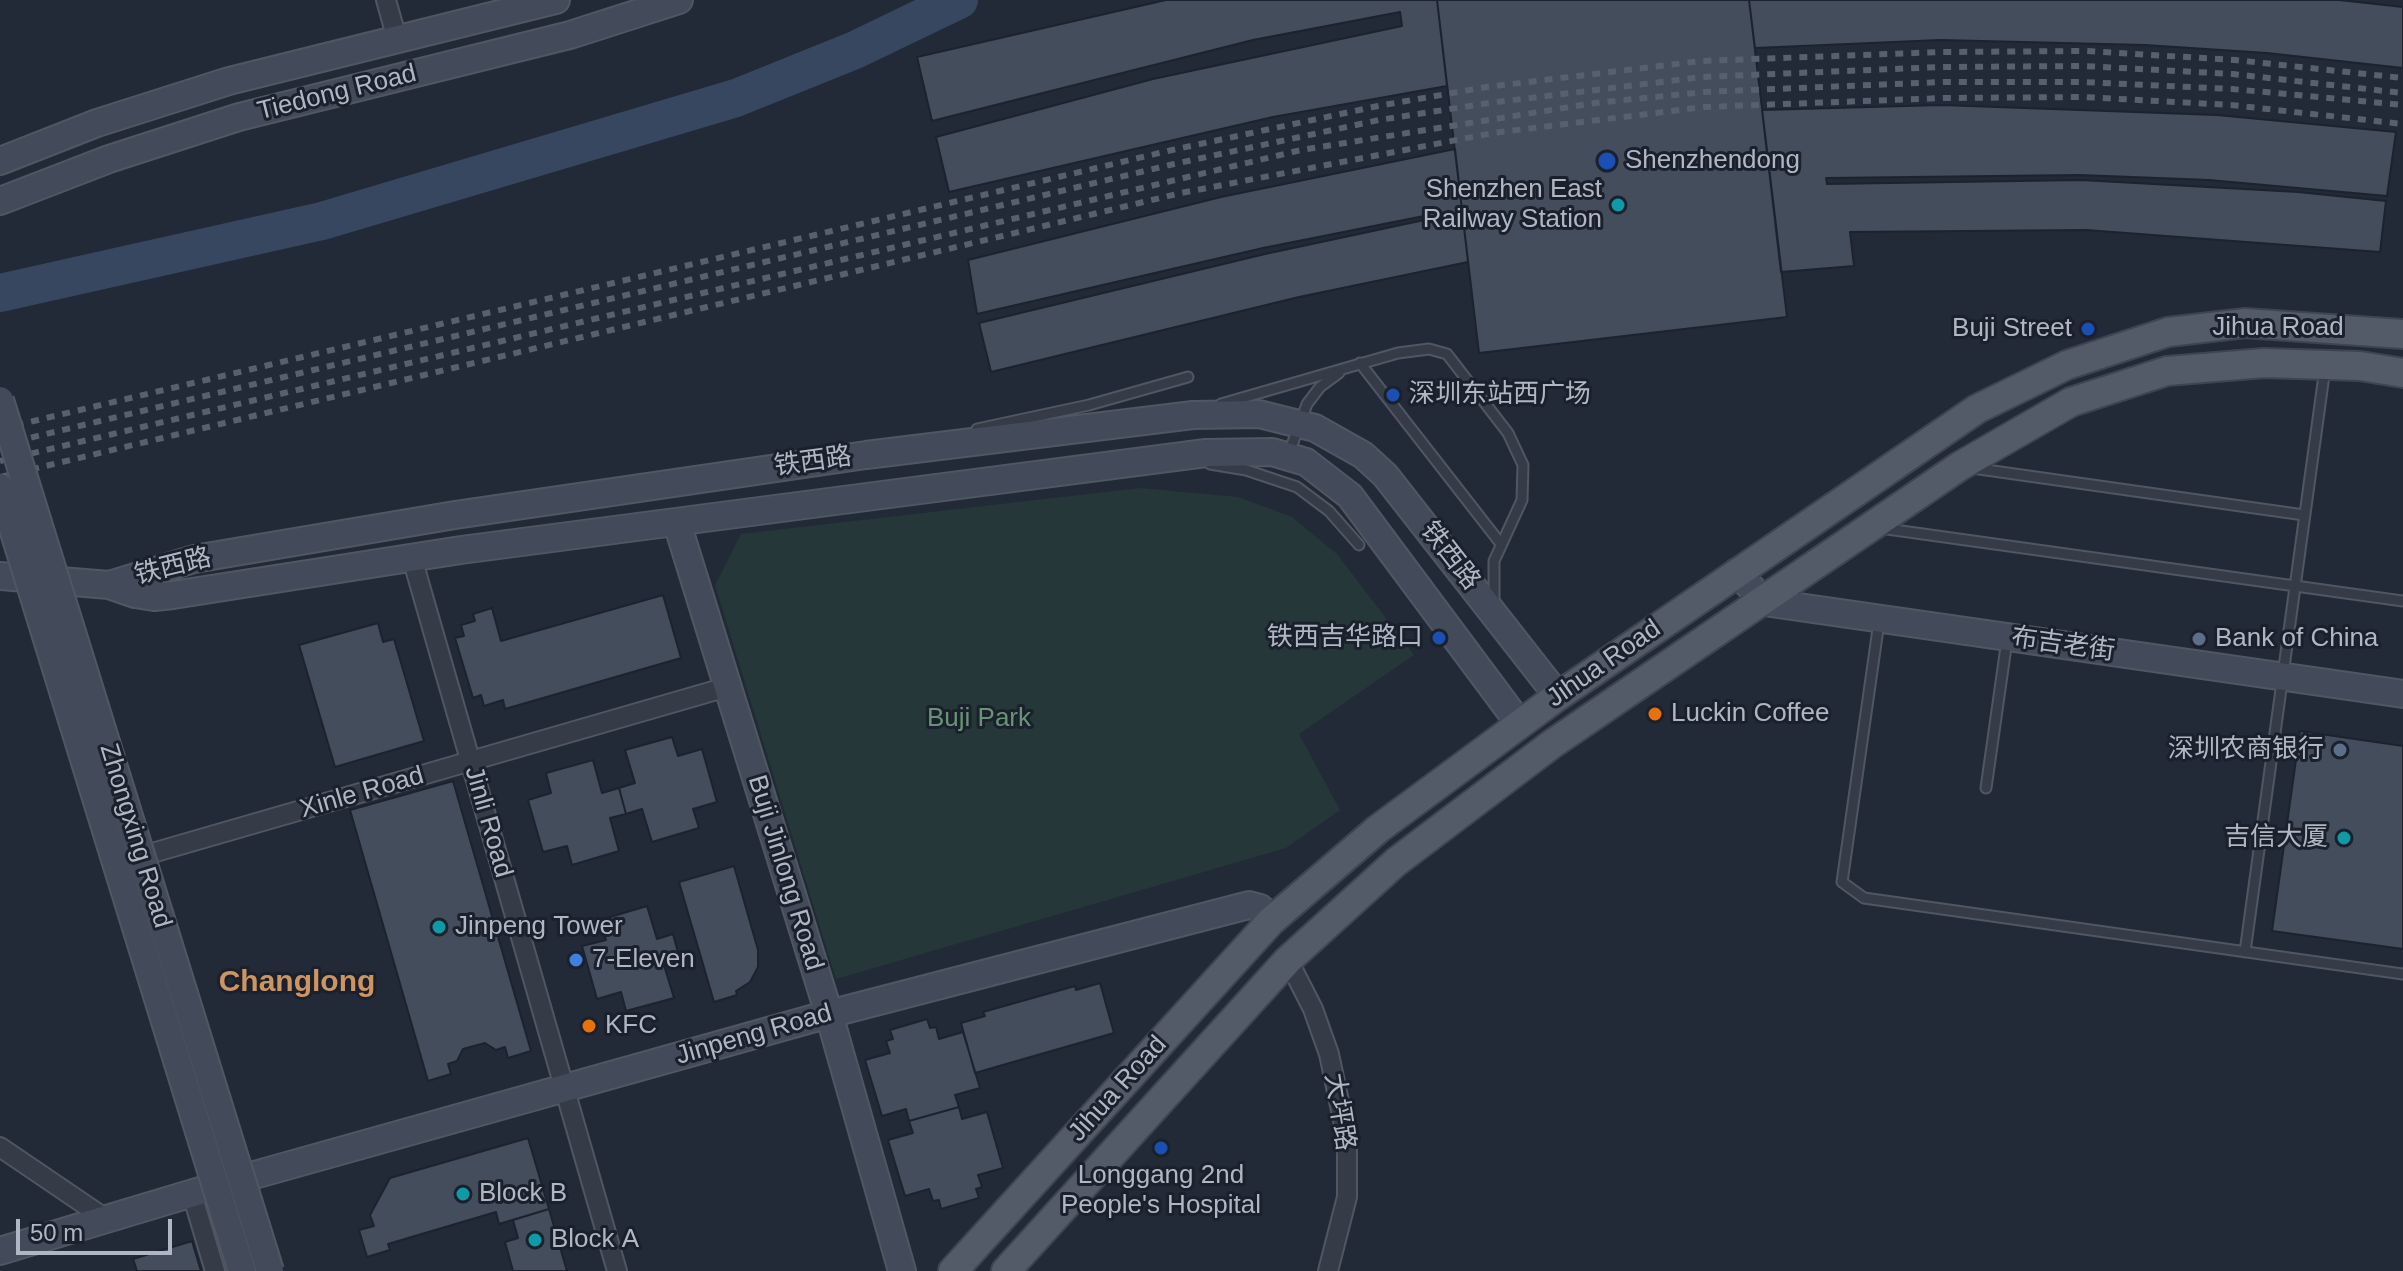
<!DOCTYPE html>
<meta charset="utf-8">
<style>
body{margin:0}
#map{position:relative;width:2403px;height:1271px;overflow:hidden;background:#222a37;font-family:Arial,sans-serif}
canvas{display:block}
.scale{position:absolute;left:16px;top:1219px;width:156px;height:36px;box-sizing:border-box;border:4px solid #b0b7c4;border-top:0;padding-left:10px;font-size:24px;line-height:28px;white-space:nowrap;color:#b0b7c4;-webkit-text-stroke:6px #1b212c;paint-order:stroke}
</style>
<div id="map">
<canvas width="2403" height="1271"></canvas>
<div class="scale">50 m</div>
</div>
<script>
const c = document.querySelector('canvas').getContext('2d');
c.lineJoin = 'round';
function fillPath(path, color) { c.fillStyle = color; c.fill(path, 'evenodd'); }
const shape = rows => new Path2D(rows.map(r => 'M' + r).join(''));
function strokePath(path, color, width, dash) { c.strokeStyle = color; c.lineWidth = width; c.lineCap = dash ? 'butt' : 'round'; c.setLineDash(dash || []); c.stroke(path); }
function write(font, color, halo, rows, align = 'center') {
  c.font = font + ' Arial,"Noto Sans SC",sans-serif'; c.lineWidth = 6; c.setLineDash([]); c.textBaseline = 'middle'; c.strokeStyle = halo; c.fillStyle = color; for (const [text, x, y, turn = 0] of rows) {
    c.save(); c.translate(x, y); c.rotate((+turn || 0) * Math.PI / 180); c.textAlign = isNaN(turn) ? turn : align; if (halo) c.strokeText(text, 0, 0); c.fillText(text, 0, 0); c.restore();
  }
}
const green = shape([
 [1140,488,1238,497,1292,517,1337,554,1414,655,1299,734,1340,810,1286,848,836,979,715,585,741,534]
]);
const river = shape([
 [0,293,322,221,736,98,855,50,959,0]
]);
const building = shape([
 [1166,0,1437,0,1447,86,1273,117,949,192,936,137,1153,79,1402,26,1400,12,1253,40,932,121,917,57,1166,0],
 [1437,0,1749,0,1787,317,1479,353,1437,0],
 [1749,0,2339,0,2403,7,2403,68,2267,53,2145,45,1940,40,1755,48,1749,0],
 [1942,105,2217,115,2396,132,2387,196,2209,180,2080,175,1826,178,1827,184,2081,180,2298,192,2386,201,2380,252,2086,230,1850,232,1854,266,1781,272,1762,110,1942,105],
 [1455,149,1468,262,1299,297,991,372,979,323,1265,254,1429,219,1429,215,1263,248,977,314,968,260,1221,197,1455,149],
 [663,595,681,658,505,709,503,700,484,706,481,695,473,698,455,638,464,636,461,625,475,621,473,614,492,608,501,641,663,595],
 [378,623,383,642,394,639,424,741,335,767,299,645,378,623],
 [2300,731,2403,746,2403,949,2272,931,2300,731],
 [672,737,678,756,702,749,717,802,693,809,699,828,652,842,642,809,626,814,619,788,635,783,625,750,672,737],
 [593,760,602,793,619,788,626,814,610,818,619,851,572,865,567,846,543,852,528,800,551,793,546,773,593,760],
 [453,781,531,1051,508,1058,505,1047,496,1050,485,1043,463,1049,457,1061,448,1064,451,1074,428,1081,350,810,453,781],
 [734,866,758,950,758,967,750,982,736,991,737,995,714,1002,679,882,734,866],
 [647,906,657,939,673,934,680,960,664,965,674,998,626,1011,621,992,597,999,582,946,606,940,600,920,647,906],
 [1100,983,1114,1033,975,1073,961,1023,985,1016,983,1012,1075,986,1076,990,1100,983],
 [927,1019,930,1028,936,1027,939,1039,963,1032,980,1088,955,1095,959,1107,909,1121,906,1109,882,1116,865,1060,890,1053,886,1041,893,1039,890,1030,927,1019],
 [959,1107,962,1119,987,1112,1003,1168,978,1175,982,1187,976,1189,979,1198,941,1209,939,1200,933,1201,929,1189,905,1196,888,1140,913,1133,909,1121,959,1107],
 [528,1138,549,1209,499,1224,496,1212,388,1244,390,1250,367,1257,359,1230,374,1226,370,1215,390,1178,528,1138],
 [549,1209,567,1271,513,1271,505,1242,518,1238,513,1220,549,1209],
 [192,1241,201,1271,137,1271,133,1259,192,1241]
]);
const lane = shape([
 [1360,363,1501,544],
 [1221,404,1398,353,1429,349,1447,354,1508,433,1523,465,1522,500,1494,561,1494,601],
 [977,429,1089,405,1188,377],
 [1289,453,1307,404,1320,387,1339,373],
 [1210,464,1246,470,1297,487,1329,511,1359,545],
 [1972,468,2304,515],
 [1880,528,2403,601],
 [1879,622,1842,882,1864,898,2403,974],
 [1986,788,2007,640],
 [2245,952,2325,368]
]);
const street = shape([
 [386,0,397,39],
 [412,558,617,1271],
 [135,858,727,687],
 [1288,960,1313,1009,1329,1054,1347,1139,1347,1197,1328,1271],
 [0,1147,106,1219],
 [192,1194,215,1271]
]);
const secondary = shape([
 [0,161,97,123,229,81,556,0],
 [0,201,109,159,239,117,570,35,679,0],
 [677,523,829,1014,902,1271],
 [1737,572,1764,602,2403,694],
 [0,576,109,585,135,594,154,597,173,595,461,550,828,502,1206,453,1272,452,1306,462,1350,496,1519,723],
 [109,585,194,559,455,515,866,455,1193,415,1259,414,1315,428,1363,455,1385,475,1558,696],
 [0,1251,233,1181,829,1014,1249,905,1260,908,1271,921]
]);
const primary = shape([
 [953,1271,1271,921,1378,829,1558,696,1977,409,2067,365,2168,332,2245,323,2403,334],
 [1006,1271,1288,960,1396,862,1552,744,1960,466,2071,402,2167,371,2264,363,2360,366,2403,373]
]);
const rail = shape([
 [0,429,1172,150,1378,106,1487,87,1701,61,1942,52,2086,51,2235,60,2403,78],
 [0,445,1174,164,1379,120,1489,103,1702,77,1942,67,2084,66,2233,74,2403,93],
 [0,461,1301,150,1595,103,1704,92,1943,82,2084,82,2232,89,2403,105],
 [0,477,1181,193,1493,133,1704,107,1944,98,2084,97,2231,105,2403,124]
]);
const secondaryBridge = shape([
 [0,400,270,1271],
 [0,487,242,1271]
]);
const markers = [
 [1607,161,10,"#1a4fb4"],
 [1618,205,8,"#0f9aa8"],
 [2088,329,8,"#1a4fb4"],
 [1393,395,8,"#1a4fb4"],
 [1439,638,8,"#1a4fb4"],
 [2199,639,8,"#5c6f8a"],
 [1655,714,8,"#e8710a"],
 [2340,750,8,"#5c6f8a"],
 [2344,838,8,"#0f9aa8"],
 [439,927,8,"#0f9aa8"],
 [576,960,8,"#3f7fe0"],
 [589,1026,8,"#e8710a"],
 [1161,1148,8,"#1a4fb4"],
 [463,1194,8,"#0f9aa8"],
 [535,1240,8,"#0f9aa8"]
];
const streetNames = [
 ["Tiedong Road",337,93,-14],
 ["Jihua Road",2278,328],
 ["铁西路",813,462,-8],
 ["铁西路",1450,556,52],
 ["铁西路",173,567,-14],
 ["布吉老街",2063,645,8],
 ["Jihua Road",1604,664,-35],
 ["Xinle Road",362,793,-16],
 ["Jinli Road",488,822,74],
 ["Zhongxing Road",135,836,73],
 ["Buji Jinlong Road",785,873,73],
 ["Jinpeng Road",754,1035,-16],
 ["Jihua Road",1118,1089,-48],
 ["大坪路",1339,1112,81]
];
const poiNames = [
 ["Shenzhendong",1625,161],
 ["Shenzhen East",1602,190,"right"],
 ["Railway Station",1602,220,"right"],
 ["Buji Street",2072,329,"right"],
 ["深圳东站西广场",1409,395],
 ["铁西吉华路口",1423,638,"right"],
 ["Bank of China",2215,639],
 ["Luckin Coffee",1671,714],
 ["深圳农商银行",2324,750,"right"],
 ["吉信大厦",2328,838,"right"],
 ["Jinpeng Tower",455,927],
 ["7-Eleven",592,960],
 ["KFC",605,1026],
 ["Longgang 2nd",1161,1176,"center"],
 ["People's Hospital",1161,1206,"center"],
 ["Block B",479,1194],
 ["Block A",551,1240]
];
const parkNames = [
 ["Buji Park",979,719]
];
const quarterNames = [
 ["Changlong",297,983]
];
fillPath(green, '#253739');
strokePath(river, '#384760', 38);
fillPath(building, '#434d5c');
strokePath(building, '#1c232e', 2);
strokePath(lane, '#505762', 13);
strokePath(street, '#505762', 22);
strokePath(secondary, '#505762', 30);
strokePath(primary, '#3e4551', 32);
strokePath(lane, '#353c48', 9);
strokePath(street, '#353c48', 18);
strokePath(secondary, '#434b5a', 26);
strokePath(primary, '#535b68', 28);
strokePath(rail, '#57606e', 6, [8, 8]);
strokePath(secondaryBridge, '#505762', 30, []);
strokePath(secondaryBridge, '#434b5a', 26);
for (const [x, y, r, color] of markers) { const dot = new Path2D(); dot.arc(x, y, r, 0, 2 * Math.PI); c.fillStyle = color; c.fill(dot); strokePath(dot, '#1b212c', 3); }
write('26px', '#b0b7c4', '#1b212c', streetNames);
write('26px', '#b0b7c4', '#1b212c', poiNames, 'left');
write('26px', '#689374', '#1b212c', parkNames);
write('bold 30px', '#cd9561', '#1b212c', quarterNames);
</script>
